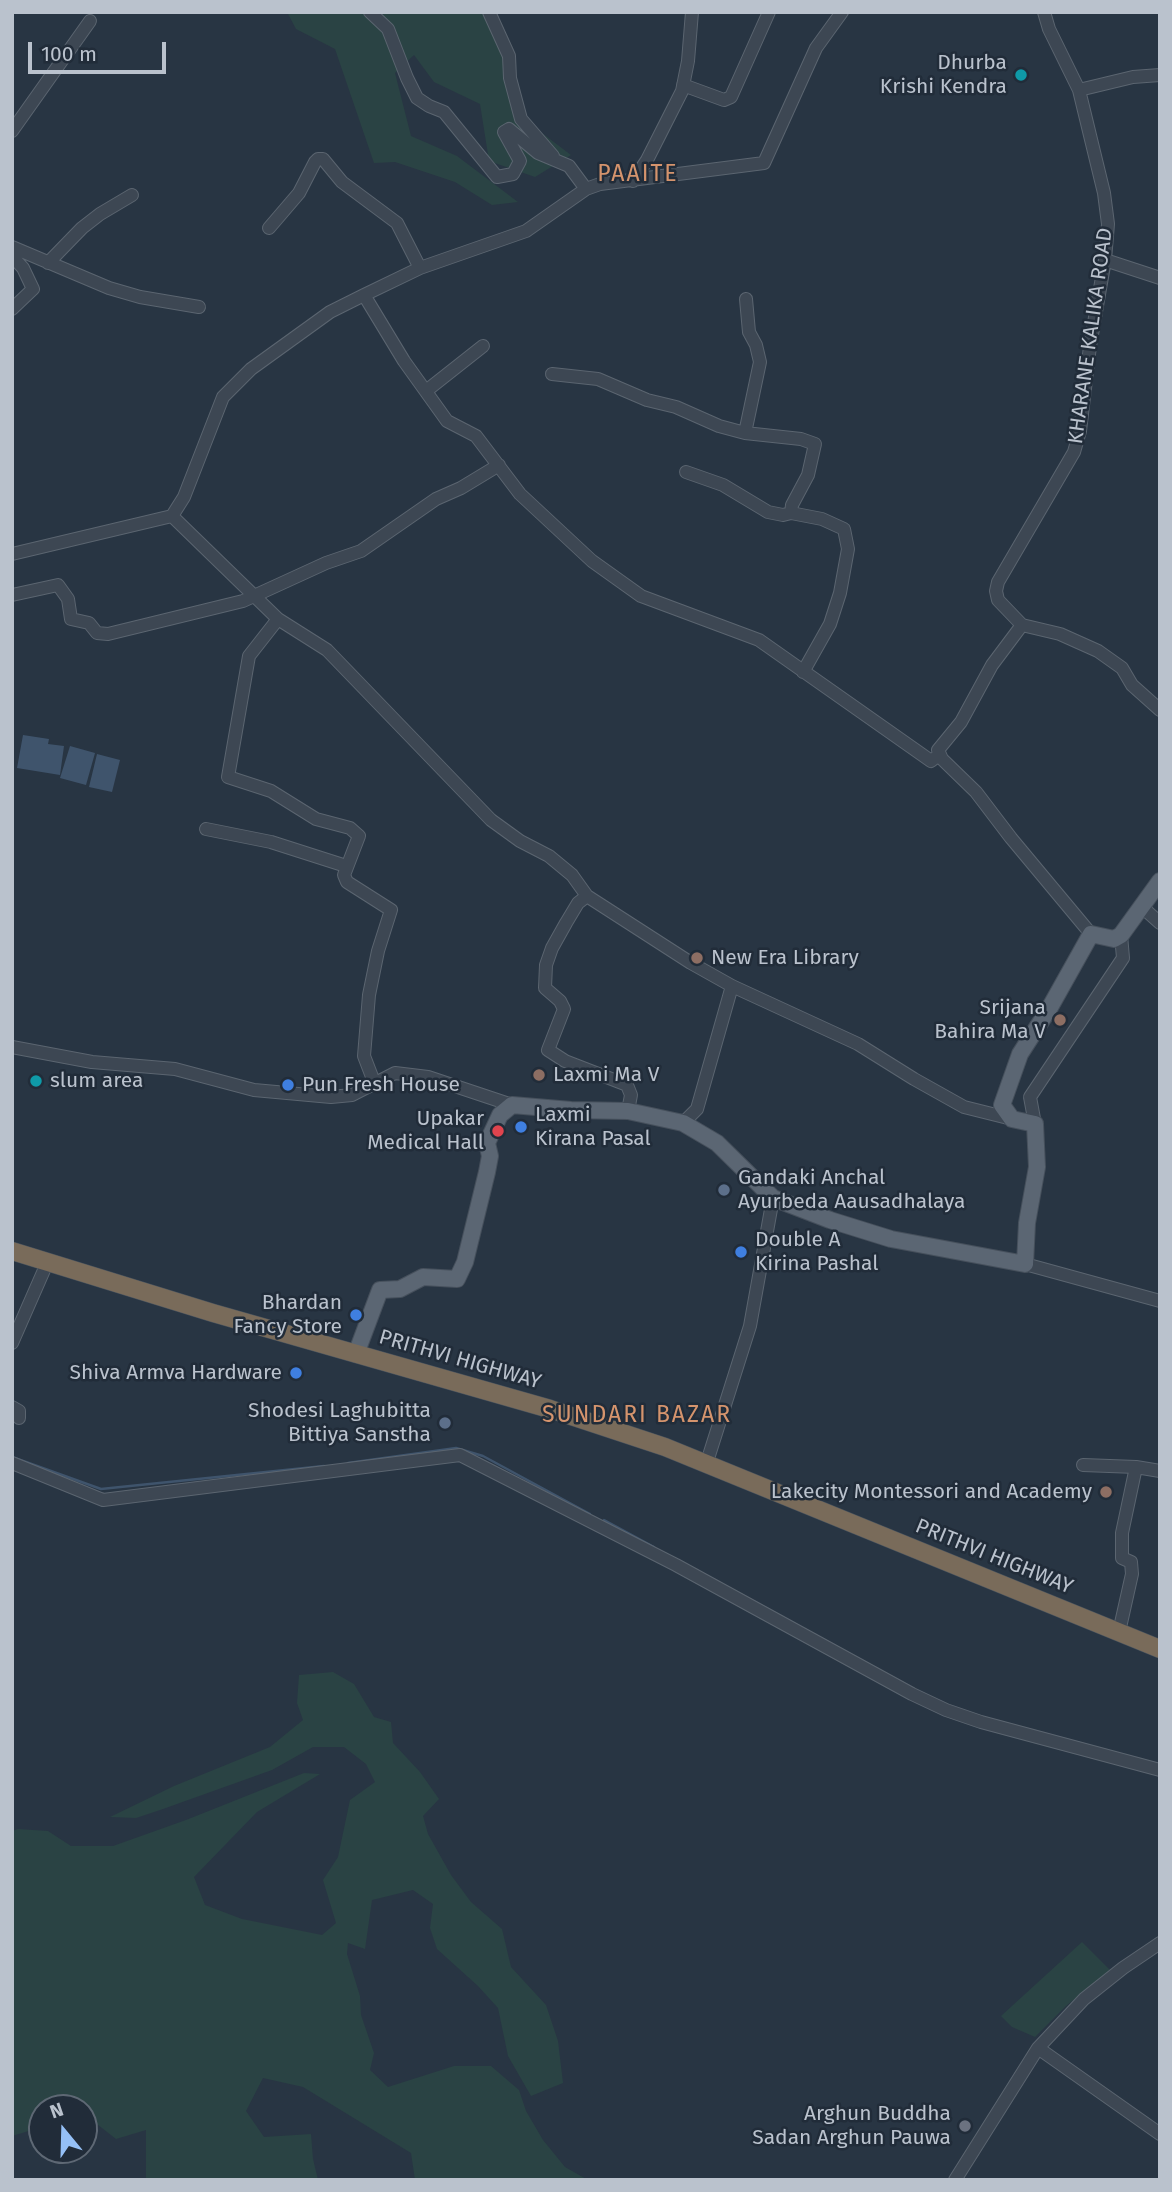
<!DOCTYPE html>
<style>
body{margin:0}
#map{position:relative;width:1172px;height:2192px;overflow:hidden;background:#283543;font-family:"Fira Sans",sans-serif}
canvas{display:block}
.frame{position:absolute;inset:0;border:14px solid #bac2cd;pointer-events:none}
.north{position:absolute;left:28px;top:2094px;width:70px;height:70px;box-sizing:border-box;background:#212c39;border:2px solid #5e6874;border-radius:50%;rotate:341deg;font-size:19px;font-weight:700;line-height:28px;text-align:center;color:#bac2cd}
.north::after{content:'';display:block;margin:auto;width:24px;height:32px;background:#95c0f6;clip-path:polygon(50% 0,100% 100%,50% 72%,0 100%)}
.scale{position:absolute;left:28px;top:42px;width:138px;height:32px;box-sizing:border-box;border:4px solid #bac2cd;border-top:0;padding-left:9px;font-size:21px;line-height:24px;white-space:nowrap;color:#bac2cd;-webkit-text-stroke:5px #212c39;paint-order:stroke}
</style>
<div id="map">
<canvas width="1172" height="2192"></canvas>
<div class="frame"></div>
<div class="north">N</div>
<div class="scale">100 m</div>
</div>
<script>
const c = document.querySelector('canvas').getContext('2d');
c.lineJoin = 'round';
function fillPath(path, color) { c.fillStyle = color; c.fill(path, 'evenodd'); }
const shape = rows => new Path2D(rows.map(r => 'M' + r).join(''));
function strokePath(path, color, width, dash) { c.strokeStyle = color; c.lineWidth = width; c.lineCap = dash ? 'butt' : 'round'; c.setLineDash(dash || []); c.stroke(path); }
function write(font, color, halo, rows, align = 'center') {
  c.font = font + ' "Fira Sans",sans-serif'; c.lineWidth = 5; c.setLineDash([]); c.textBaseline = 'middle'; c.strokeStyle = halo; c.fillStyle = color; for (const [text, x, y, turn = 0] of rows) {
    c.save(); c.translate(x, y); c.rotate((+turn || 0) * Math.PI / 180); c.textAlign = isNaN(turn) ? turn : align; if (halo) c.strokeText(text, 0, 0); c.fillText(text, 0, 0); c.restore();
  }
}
const green = shape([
 [287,12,491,12,491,23,510,44,513,91,530,124,571,155,535,177,489,161,480,104,434,82,414,55,395,73,411,136,457,156,518,202,492,205,455,182,395,162,374,163,335,49,296,29],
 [333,1672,354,1684,374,1717,391,1722,393,1743,420,1772,439,1799,423,1816,428,1834,451,1875,471,1902,502,1929,511,1967,546,2005,558,2041,563,2083,531,2096,508,2056,498,2008,478,1986,437,1949,430,1928,433,1904,413,1890,372,1900,365,1949,348,1943,347,1954,360,1996,361,2015,374,2053,370,2070,388,2087,454,2066,491,2066,519,2090,526,2111,543,2140,565,2167,588,2180,415,2180,411,2153,303,2087,263,2078,246,2111,264,2137,311,2134,313,2159,318,2180,146,2180,146,2130,116,2139,84,2114,84,2108,42,2108,42,2127,12,2136,12,1831,18,1829,48,1831,71,1846,113,1846,186,1820,304,1773,320,1774,257,1812,194,1877,205,1905,242,1919,322,1935,336,1923,323,1880,338,1857,350,1800,375,1782,366,1764,344,1747,313,1747,272,1770,163,1809,136,1818,110,1817,174,1786,270,1747,303,1720,297,1703,299,1675],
 [1082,1942,1110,1970,1066,2006,1035,2037,1012,2027,1001,2016]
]);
const water = shape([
 [23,735,49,739,48,744,64,746,60,775,17,768],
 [70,746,95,753,86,785,60,778],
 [97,754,120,760,112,792,89,787]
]);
const stream = shape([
 [12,1457,101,1489,324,1466],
 [348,1463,456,1448,483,1456,590,1514],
 [604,1520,654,1547]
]);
const minor = shape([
 [370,12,388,29,407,78,417,98,429,106,444,112,497,177,513,174,520,161,504,132,509,129,538,153,569,166,586,189],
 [489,12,509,56,510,78,521,119,553,156],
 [1044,12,1049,29,1079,90,1104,193,1108,224,1105,260,1090,346,1080,431,1074,452,998,582,996,591,998,600,1022,625,992,665,961,722,938,750,942,759,976,792,1011,838,1091,934],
 [683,85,724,100,731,97,769,12],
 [1079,90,1133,77,1160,75],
 [12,131,90,21],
 [633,181,647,160,682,91,688,61,692,12],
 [269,228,299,193,315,162,318,159,323,159,342,182,397,223,420,268],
 [12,247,109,288,140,297,199,307],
 [12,256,23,268,33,289,12,309],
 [1105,260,1160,278],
 [48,263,82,228,100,214,132,195],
 [364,295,404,361,447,421,476,436,520,494,592,561,641,596,759,640,931,761,939,755],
 [746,299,749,332,756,345,760,362,745,433,801,439,815,444,808,475,792,505,791,513,822,519,844,529,848,549,840,593,830,624,803,672],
 [552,374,598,379,647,400,676,407,719,426,745,433],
 [426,391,483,346],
 [686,472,723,485,768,512,783,515,791,513],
 [172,516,278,619,327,650,491,820,520,841,549,856,572,875,587,896,691,963,732,986,858,1044,914,1079,964,1107,1012,1119],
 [12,554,172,516,184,497,223,397,251,369,330,312,364,295,420,268,526,231,586,189,600,184,764,163,816,48,842,12],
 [12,595,58,585,68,599,71,619,89,623,97,633,108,634,243,601,326,563,361,551,436,499,461,488,499,465],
 [278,619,249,656,228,777,271,791,316,819,350,828,359,836,344,875,347,882,391,910,378,951,369,995,364,1056,374,1082],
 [1022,625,1060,634,1098,651,1122,668,1132,685,1160,710],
 [206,829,271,842,346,866],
 [587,896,578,903,566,923,552,948,546,965,545,988,560,1001,564,1009,548,1050,565,1061,627,1085,631,1095,628,1111],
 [1142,907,1160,923],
 [12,1047,92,1062,175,1069,254,1090,331,1097,352,1095,395,1073,428,1077,512,1105],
 [683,1123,697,1109,732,986],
 [1035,1124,1030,1097,1123,958,1121,935],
 [1025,1264,1160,1301],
 [12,1343,48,1261],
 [12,1407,19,1411,19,1418],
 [12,1463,103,1500,460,1455,676,1565,912,1694,946,1710,981,1722,1160,1770],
 [706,1465,750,1326,773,1198],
 [1083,1465,1136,1467,1122,1533,1122,1558,1131,1562,1132,1574,1119,1632],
 [1136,1467,1160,1471],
 [1038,2048,1160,2134],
 [955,2180,1038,2048,1084,1999,1123,1968,1160,1943]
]);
const major = shape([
 [356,1354,380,1290,400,1289,423,1277,457,1279,465,1262,487,1172,490,1156,487,1143,500,1115,512,1105,571,1110,628,1111,683,1123,717,1143,773,1198,830,1220,891,1239,1025,1264,1027,1223,1037,1167,1035,1124,1012,1119,1002,1105,1020,1054,1049,1009,1091,934,1114,939,1121,935,1160,881]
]);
const highway = shape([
 [12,1251,213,1313,550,1409,665,1447,1160,1649]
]);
const markers = [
 [1021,75,7,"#0f9aa8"],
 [697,958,7,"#8d6e63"],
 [1060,1020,7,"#8d6e63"],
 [539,1075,7,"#8d6e63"],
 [36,1081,7,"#0f9aa8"],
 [288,1085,7,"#3f7fe0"],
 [521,1127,7,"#3f7fe0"],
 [498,1131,7,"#e0444e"],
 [724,1190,7,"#5c6f8a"],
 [741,1252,7,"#3f7fe0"],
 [356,1315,7,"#3f7fe0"],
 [296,1373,7,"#3f7fe0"],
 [445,1423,7,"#5c6f8a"],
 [1106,1492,7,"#8d6e63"],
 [965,2126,7,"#6b7280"]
];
const poiNames = [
 ["Dhurba",1007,63],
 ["Krishi Kendra",1007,87],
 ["New Era Library",711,958,"left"],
 ["Srijana",1046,1008],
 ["Bahira Ma V",1046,1032],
 ["Laxmi Ma V",553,1075,"left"],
 ["slum area",50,1081,"left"],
 ["Pun Fresh House",302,1085,"left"],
 ["Laxmi",535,1115,"left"],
 ["Kirana Pasal",535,1139,"left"],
 ["Upakar",484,1119],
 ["Medical Hall",484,1143],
 ["Gandaki Anchal",738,1178,"left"],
 ["Ayurbeda Aausadhalaya",738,1202,"left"],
 ["Double A",755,1240,"left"],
 ["Kirina Pashal",755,1264,"left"],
 ["Bhardan",342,1303],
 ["Fancy Store",342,1327],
 ["Shiva Armva Hardware",282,1373],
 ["Shodesi Laghubitta",431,1411],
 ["Bittiya Sanstha",431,1435],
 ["Lakecity Montessori and Academy",1092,1492],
 ["Arghun Buddha",951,2114],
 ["Sadan Arghun Pauwa",951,2138]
];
const streetNames = [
 ["KHARANE KALIKA ROAD",1091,336,-82],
 ["PRITHVI HIGHWAY",460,1360,16],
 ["PRITHVI HIGHWAY",994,1557,22]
];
const neighbourhoodNames = [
 ["PAAITE",638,175],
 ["SUNDARI BAZAR",637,1416]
];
fillPath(green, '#2a4344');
fillPath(water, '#3f546c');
strokePath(stream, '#3f546c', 2.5);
strokePath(minor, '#5b6570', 14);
strokePath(major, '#46505c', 18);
strokePath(highway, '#47525e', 19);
strokePath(minor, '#3d4753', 12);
strokePath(major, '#5b6673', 16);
strokePath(highway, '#796b5a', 18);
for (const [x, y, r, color] of markers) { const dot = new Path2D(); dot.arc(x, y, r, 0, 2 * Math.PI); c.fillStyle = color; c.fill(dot); strokePath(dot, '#212c39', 2.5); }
write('21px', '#bac2cd', '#212c39', poiNames, 'right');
write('21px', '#bac2cd', '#212c39', streetNames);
c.letterSpacing = '2px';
write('23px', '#d5946d', '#212c39', neighbourhoodNames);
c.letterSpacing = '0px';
</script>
